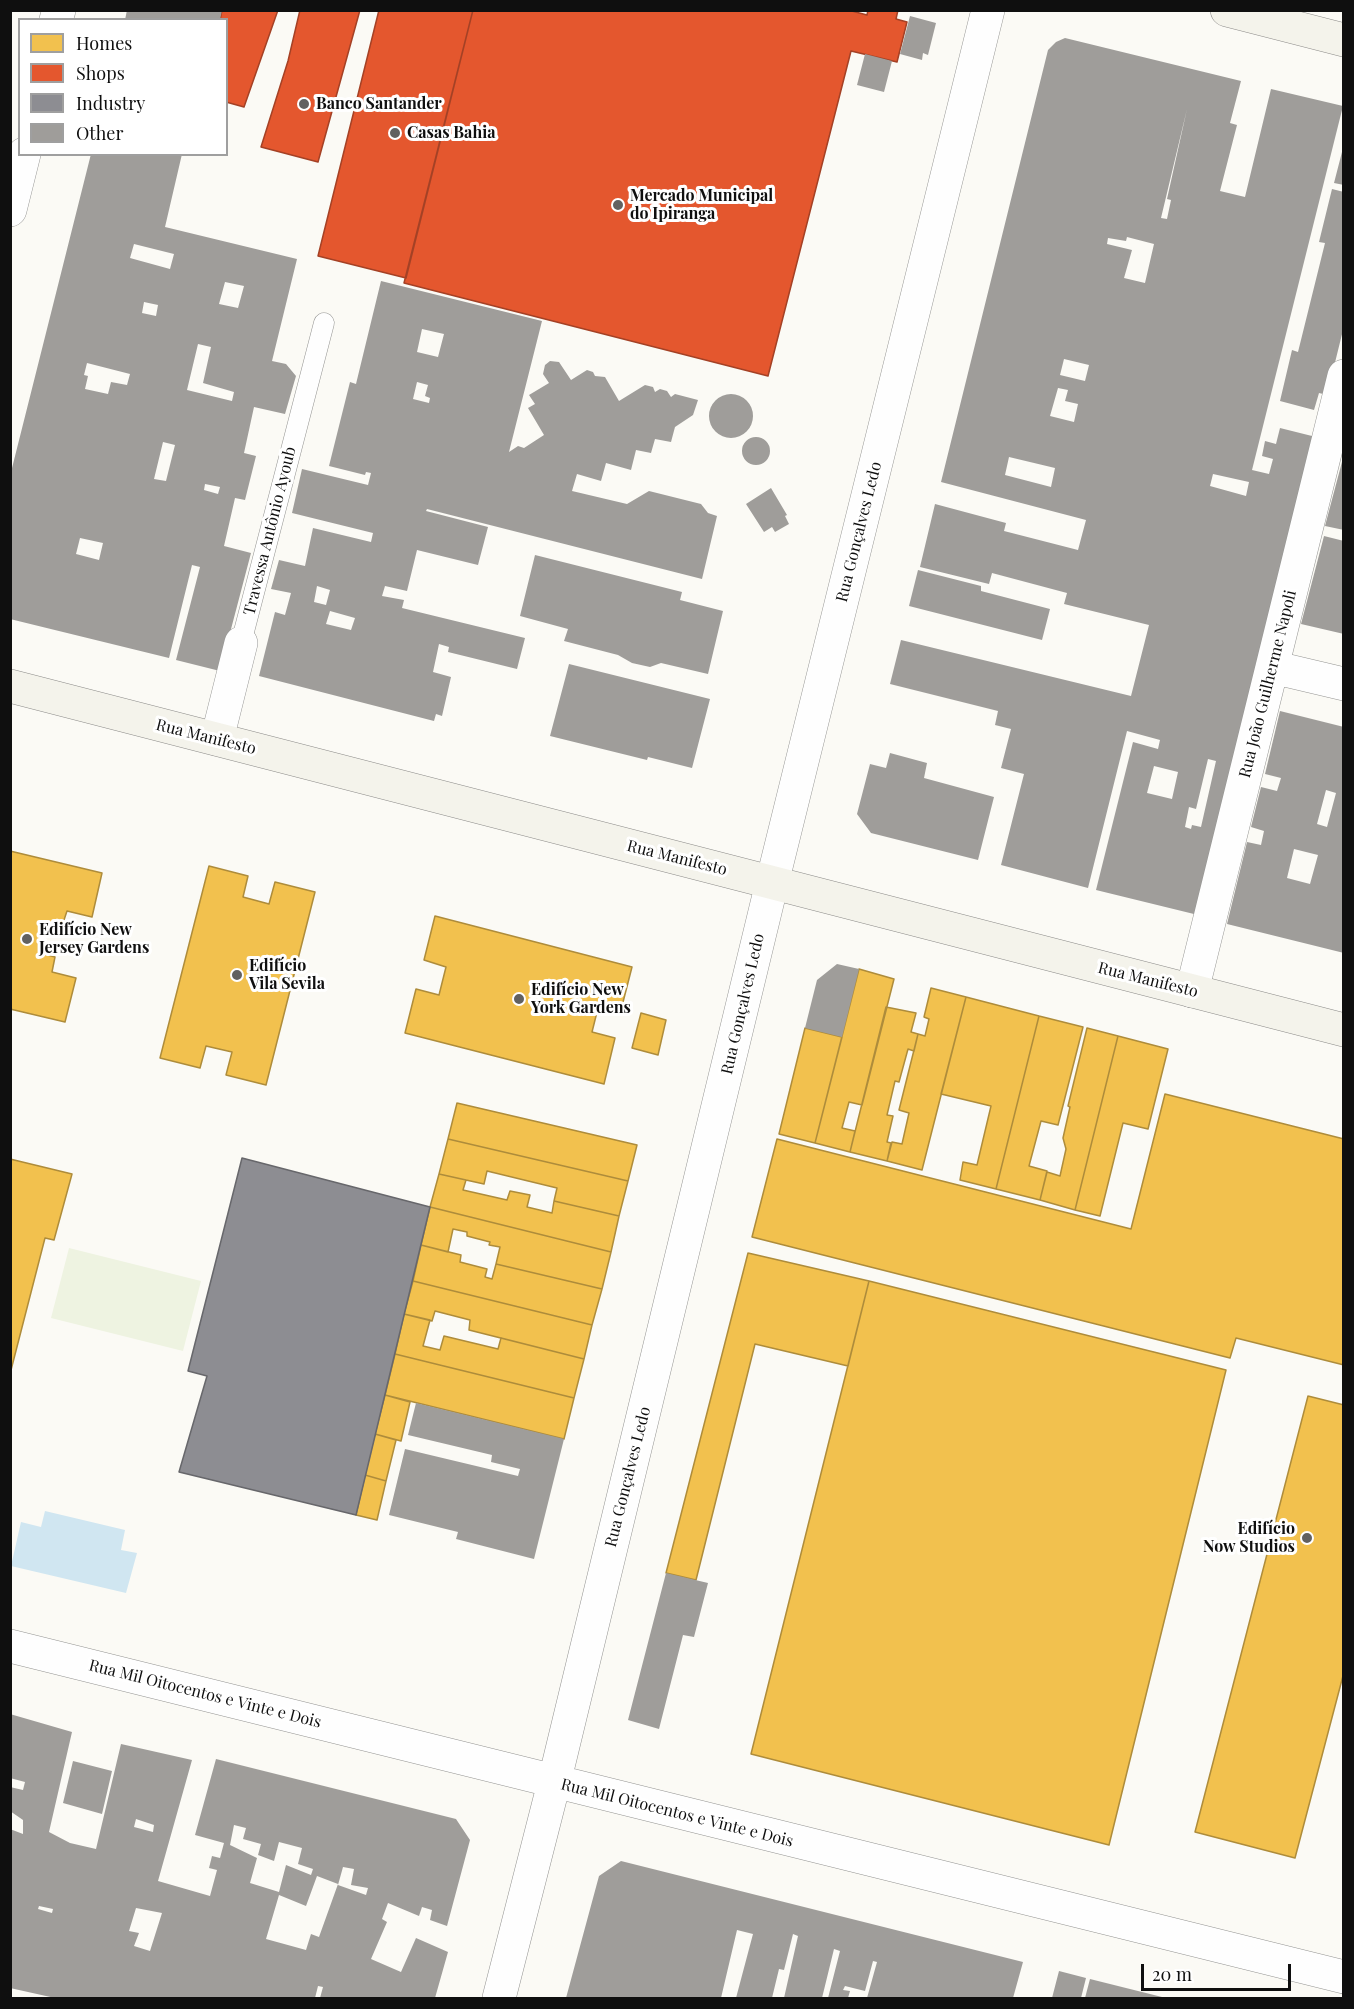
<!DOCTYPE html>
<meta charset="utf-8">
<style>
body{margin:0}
#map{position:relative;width:1354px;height:2009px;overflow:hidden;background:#fbfaf5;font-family:"Playfair Display",serif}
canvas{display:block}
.frame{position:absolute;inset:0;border:12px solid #0f0f0f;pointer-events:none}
.legend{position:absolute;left:18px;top:18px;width:210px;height:138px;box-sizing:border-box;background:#fff;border:2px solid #9f9f9f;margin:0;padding:8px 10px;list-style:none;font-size:18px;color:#0f0f0f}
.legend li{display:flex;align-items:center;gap:12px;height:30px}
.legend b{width:30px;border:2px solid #9f9f9f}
.scale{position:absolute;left:1141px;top:1964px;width:150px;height:27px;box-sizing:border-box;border:3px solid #0f0f0f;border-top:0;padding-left:8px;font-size:18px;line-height:21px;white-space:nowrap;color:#0f0f0f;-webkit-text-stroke:4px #fff;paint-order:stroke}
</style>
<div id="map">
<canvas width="1354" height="2009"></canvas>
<div class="frame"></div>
<ul class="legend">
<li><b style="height:16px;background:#f2c14e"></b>Homes</li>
<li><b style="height:16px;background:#e4572e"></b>Shops</li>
<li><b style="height:16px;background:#8d8d92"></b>Industry</li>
<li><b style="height:16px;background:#9f9d9a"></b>Other</li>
</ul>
<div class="scale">20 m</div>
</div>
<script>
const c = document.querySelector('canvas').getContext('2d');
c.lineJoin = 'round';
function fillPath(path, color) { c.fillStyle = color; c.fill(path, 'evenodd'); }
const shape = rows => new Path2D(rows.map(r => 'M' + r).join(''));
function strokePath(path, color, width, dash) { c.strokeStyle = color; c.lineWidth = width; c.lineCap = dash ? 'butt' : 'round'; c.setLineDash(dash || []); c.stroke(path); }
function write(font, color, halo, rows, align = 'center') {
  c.font = font + ' "Playfair Display",serif'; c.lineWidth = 6; c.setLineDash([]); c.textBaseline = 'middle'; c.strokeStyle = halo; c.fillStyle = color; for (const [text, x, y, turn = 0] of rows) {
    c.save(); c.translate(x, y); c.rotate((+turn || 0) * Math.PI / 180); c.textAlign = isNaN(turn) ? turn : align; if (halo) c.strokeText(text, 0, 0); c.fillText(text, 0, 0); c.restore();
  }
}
const pitch = shape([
 [69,1248,201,1281,183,1351,51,1318]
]);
const water = shape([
 [45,1511,125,1530,121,1550,137,1553,126,1593,11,1566,21,1522,41,1527]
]);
const homes = shape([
 [10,851,102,873,92,917,67,911,62,926,48,922,40,953,55,957,52,972,76,978,65,1022,10,1009,10,851],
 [209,866,248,876,243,897,269,904,275,882,315,892,266,1085,226,1075,232,1052,206,1046,200,1068,160,1058,209,866],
 [435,916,632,967,621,1010,599,1004,592,1032,615,1038,604,1084,405,1033,416,989,439,995,446,967,424,960,435,916],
 [859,969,894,979,862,1105,849,1102,842,1128,855,1131,850,1152,815,1143,859,969],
 [931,988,966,997,922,1170,887,1161,892,1142,902,1144,909,1113,899,1110,918,1034,925,1036,929,1019,924,1017,931,988],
 [966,997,1039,1016,996,1189,960,1180,963,1162,977,1165,991,1106,941,1094,966,997],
 [886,1007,916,1013,911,1032,918,1034,914,1051,908,1049,899,1082,895,1081,887,1115,893,1116,887,1142,891,1143,887,1161,850,1152,886,1007],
 [641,1013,666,1020,658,1055,632,1048,641,1013],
 [1039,1016,1083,1027,1058,1125,1041,1121,1029,1166,1047,1171,1040,1200,996,1189,1039,1016],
 [805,1028,842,1037,815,1143,779,1134,805,1028],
 [1087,1028,1118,1036,1075,1210,1040,1200,1047,1172,1060,1176,1066,1149,1063,1138,1070,1107,1068,1106,1087,1028],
 [1118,1036,1168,1049,1148,1129,1123,1123,1100,1216,1075,1210,1118,1036],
 [1165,1094,1344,1139,1344,1365,1236,1338,1230,1358,752,1237,777,1139,1131,1229,1165,1094],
 [457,1103,637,1145,628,1181,448,1139,457,1103],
 [448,1139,628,1181,619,1216,554,1201,557,1188,487,1171,484,1184,439,1174,448,1139],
 [10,1159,72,1174,54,1240,45,1238,10,1374,10,1159],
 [439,1174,466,1180,463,1190,507,1200,510,1191,530,1195,527,1207,552,1213,554,1201,619,1216,611,1252,430,1207,439,1174],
 [430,1207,611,1252,602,1289,496,1264,500,1247,489,1245,490,1242,467,1236,467,1232,453,1229,448,1252,421,1245,430,1207],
 [421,1245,461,1255,460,1262,487,1269,485,1277,492,1279,496,1264,602,1289,592,1325,413,1281,421,1245],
 [748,1253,869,1281,848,1366,755,1344,696,1580,666,1573,748,1253],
 [413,1281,592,1325,584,1359,469,1330,470,1320,435,1311,432,1321,404,1314,413,1281],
 [869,1281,1226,1370,1109,1845,751,1754,869,1281],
 [404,1314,430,1320,423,1346,440,1350,444,1336,498,1349,501,1338,584,1359,574,1398,395,1354,404,1314],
 [395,1354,574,1398,564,1439,385,1395,395,1354],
 [385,1395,410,1402,401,1441,375,1434,385,1395],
 [1308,1396,1344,1405,1344,1672,1295,1858,1195,1832,1308,1396],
 [375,1434,396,1440,386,1481,365,1475,375,1434],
 [365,1475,386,1481,377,1520,356,1515,365,1475]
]);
const shops = shape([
 [222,10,278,10,244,107,226,102,226,20,220,20,222,10],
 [300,10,360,10,318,162,261,147,288,61,300,10],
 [379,10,473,10,406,278,318,256,379,10],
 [473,10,848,10,867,15,868,10,898,10,896,19,907,22,897,62,851,51,768,376,404,283,473,10]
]);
const industry = shape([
 [242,1158,430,1207,356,1515,179,1472,207,1376,188,1371,242,1158]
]);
const building = shape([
 [127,10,222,10,220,20,125,20],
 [910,16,936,23,928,55,923,53,922,60,900,54],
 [1065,38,1241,81,1230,123,1237,125,1220,191,1245,197,1271,89,1343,106,1252,470,1269,474,1273,459,1262,456,1265,441,1276,444,1280,428,1316,437,1198,915,1096,890,1133,742,1158,749,1160,740,1127,731,1088,888,1001,865,1024,774,1001,768,1011,729,995,725,998,711,890,684,901,640,1131,696,1149,625,1064,604,1067,593,992,573,989,584,920,567,935,504,1006,523,1004,531,1078,550,1086,520,941,482,1048,50,1056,42],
 [1187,109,1167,199,1171,200,1167,219,1161,218],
 [1127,237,1154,244,1145,283,1124,278,1132,250,1107,244,1108,238,1126,241],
 [1064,359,1089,365,1085,381,1060,375],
 [1058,388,1068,390,1065,401,1078,404,1074,422,1050,416],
 [1009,457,1055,468,1051,487,1005,475],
 [1213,474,1249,482,1246,496,1210,486],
 [1208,759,1216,761,1201,827,1192,825,1191,829,1185,827,1189,807,1196,809],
 [1154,766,1178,772,1172,799,1147,793],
 [865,54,892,61,884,92,857,85],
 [1343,148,1344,148,1344,185,1334,183],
 [91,154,182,154,165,227,297,259,272,361,286,364,296,376,285,414,254,407,244,453,256,456,245,500,235,498,224,546,251,553,220,671,176,660,200,567,192,565,169,658,10,619,10,476],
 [134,244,174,254,170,269,130,258],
 [225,282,244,286,238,308,219,304],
 [144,302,158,305,156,316,142,313],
 [198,344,211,347,203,383,234,392,232,401,187,390],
 [87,363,130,374,127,385,111,382,108,394,85,389,88,376,84,375],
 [163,442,175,445,166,481,154,479],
 [205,484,220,487,218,494,204,490],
 [80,538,103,543,99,560,76,554],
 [1332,189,1344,192,1344,326,1327,395,1319,393,1314,410,1280,401,1292,350,1298,352,1325,243,1319,242],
 [381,281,542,321,509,452,518,446,524,448,544,435,528,408,535,404,529,395,549,383,543,374,545,365,550,361,559,362,571,380,587,370,593,372,595,376,605,377,619,401,645,385,653,387,655,392,660,389,667,391,671,397,675,394,698,400,693,415,675,427,671,442,655,439,651,453,636,450,631,470,606,463,601,481,577,474,572,491,627,504,649,491,701,504,708,513,717,516,702,579,427,509,426,511,488,527,478,565,417,550,407,591,385,586,382,596,404,600,402,608,525,638,517,669,448,652,449,647,439,644,433,672,451,677,442,716,436,714,434,721,259,676,275,612,285,615,291,593,271,589,279,560,305,566,313,528,371,542,373,533,292,513,302,469,368,485,371,473,366,472,365,475,329,466,350,382,356,384],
 [422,329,444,334,438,357,417,352],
 [417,382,428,385,425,396,430,398,429,403,413,399],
 [317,586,330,590,326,605,314,602],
 [330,611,355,618,351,630,326,624],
 '709 416a22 22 0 1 1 44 0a22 22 0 1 1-44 0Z',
 '742 451a14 14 0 1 1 28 0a14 14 0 1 1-28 0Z',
 [1343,458,1344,458,1344,530,1325,526],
 [771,488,787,515,785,516,789,524,775,532,772,527,764,532,746,504],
 [1324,536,1344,541,1344,634,1301,624],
 [535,555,682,592,680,600,723,611,708,674,661,663,650,667,632,663,618,655,564,641,568,629,520,616],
 [918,570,981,586,981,591,1050,609,1042,640,909,606],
 [569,664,710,699,692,768,648,757,647,760,550,736],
 [1280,711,1344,727,1344,953,1227,924,1247,842,1261,845,1264,831,1251,827,1261,787,1277,791,1281,778,1265,774],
 [1326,790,1336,793,1327,827,1317,824],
 [1294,849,1318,855,1310,884,1287,878],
 [890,753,927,763,924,778,994,797,978,860,871,833,857,814,870,764,886,768],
 [837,964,859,969,842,1037,805,1028,817,980],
 [416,1403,564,1439,534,1559,456,1539,458,1532,389,1515,405,1449,518,1476,520,1469,491,1462,492,1455,408,1435],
 [666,1573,708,1583,694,1637,683,1635,659,1729,628,1720],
 [10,1714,72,1732,49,1832,70,1843,96,1849,121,1744,192,1760,158,1881,210,1896,217,1870,209,1868,212,1856,220,1858,224,1843,195,1835,216,1759,456,1819,470,1840,447,1926,430,1920,432,1910,422,1907,419,1916,388,1903,382,1919,387,1922,371,1959,401,1972,416,1938,448,1952,435,1998,320,1998,323,1987,318,1986,315,1998,55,1998,10,1988,10,1829,23,1834,23,1820,10,1811,10,1787,23,1790,25,1782,10,1778],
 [136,1819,154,1825,153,1832,134,1827],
 [234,1825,246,1828,243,1839,261,1844,258,1855,274,1861,279,1842,302,1848,298,1864,313,1869,311,1875,286,1865,279,1892,250,1883,257,1858,230,1845],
 [343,1867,354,1869,351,1885,368,1888,366,1895,338,1885],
 [317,1876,338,1884,319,1937,311,1934,306,1950,266,1939,279,1895,306,1906],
 [39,1906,53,1909,52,1913,38,1909],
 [136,1908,162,1913,150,1951,134,1946,139,1933,129,1931],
 [73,1761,112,1771,102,1814,63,1803],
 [621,1861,1023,1962,1013,1998,867,1998,877,1962,873,1961,865,1991,845,1986,843,1990,850,1991,848,1998,828,1998,840,1951,834,1949,822,1998,784,1998,798,1936,793,1934,784,1970,779,1969,772,1998,736,1998,753,1934,737,1930,721,1998,566,1998,599,1876],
 [1059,1971,1086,1978,1081,1998,1052,1998],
 [1090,1979,1166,1998,1085,1998]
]);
const service = shape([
 [241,643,324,323]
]);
const minor = shape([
 [56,20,59,10],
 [10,210,24,154],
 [1272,667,1344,684],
 [217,739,241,643],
 [1192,991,1344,376],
 [10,1646,1344,1977],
 [499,1998,554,1783,772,883,988,10]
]);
const secondary = shape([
 [1227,10,1344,40],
 [10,686,1344,1030]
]);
const markers = [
 [304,104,6,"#626160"],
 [395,133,6,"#626160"],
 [618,205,6,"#626160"],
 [27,939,6,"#626160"],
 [237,975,6,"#626160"],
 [519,999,6,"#626160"],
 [1307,1538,6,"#626160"]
];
const poiNames = [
 ["Banco Santander",316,104],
 ["Casas Bahia",407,133],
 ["Mercado Municipal",630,196],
 ["do Ipiranga",630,214],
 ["Edifício New",39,930],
 ["Jersey Gardens",39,948],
 ["Edifício",249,966],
 ["Vila Sevila",249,984],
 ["Edifício New",531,990],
 ["York Gardens",531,1008],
 ["Edifício",1295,1529,"right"],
 ["Now Studios",1295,1547,"right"]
];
const streetNames = [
 ["Travessa Antônio Ayoub",270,531,-76],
 ["Rua Gonçalves Ledo",859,532,-76],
 ["Rua João Guilherme Napoli",1268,684,-76],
 ["Rua Manifesto",206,737,14],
 ["Rua Manifesto",677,858,14],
 ["Rua Manifesto",1148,980,14],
 ["Rua Gonçalves Ledo",743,1004,-77],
 ["Rua Gonçalves Ledo",628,1477,-76],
 ["Rua Mil Oitocentos e Vinte e Dois",205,1694,14],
 ["Rua Mil Oitocentos e Vinte e Dois",677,1813,14]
];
fillPath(pitch, '#eef3e1');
fillPath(water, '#d0e6f1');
fillPath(homes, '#f2c14e');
strokePath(homes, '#ae8c3b', 1.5);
fillPath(shops, '#e4572e');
strokePath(shops, '#a44125', 1.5);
fillPath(industry, '#8d8d92');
strokePath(industry, '#67676b', 1.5);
fillPath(building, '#9f9d9a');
strokePath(service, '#959593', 21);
strokePath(minor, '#959593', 34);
strokePath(secondary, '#8c8b89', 34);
strokePath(service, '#fefefe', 20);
strokePath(minor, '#fefefe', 33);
strokePath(secondary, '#f4f3eb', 33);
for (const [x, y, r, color] of markers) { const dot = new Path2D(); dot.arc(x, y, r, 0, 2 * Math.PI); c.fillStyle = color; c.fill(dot); strokePath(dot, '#fff', 2); }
write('bold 16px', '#0f0f0f', '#fff', poiNames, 'left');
write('16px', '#0f0f0f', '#fff', streetNames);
</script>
